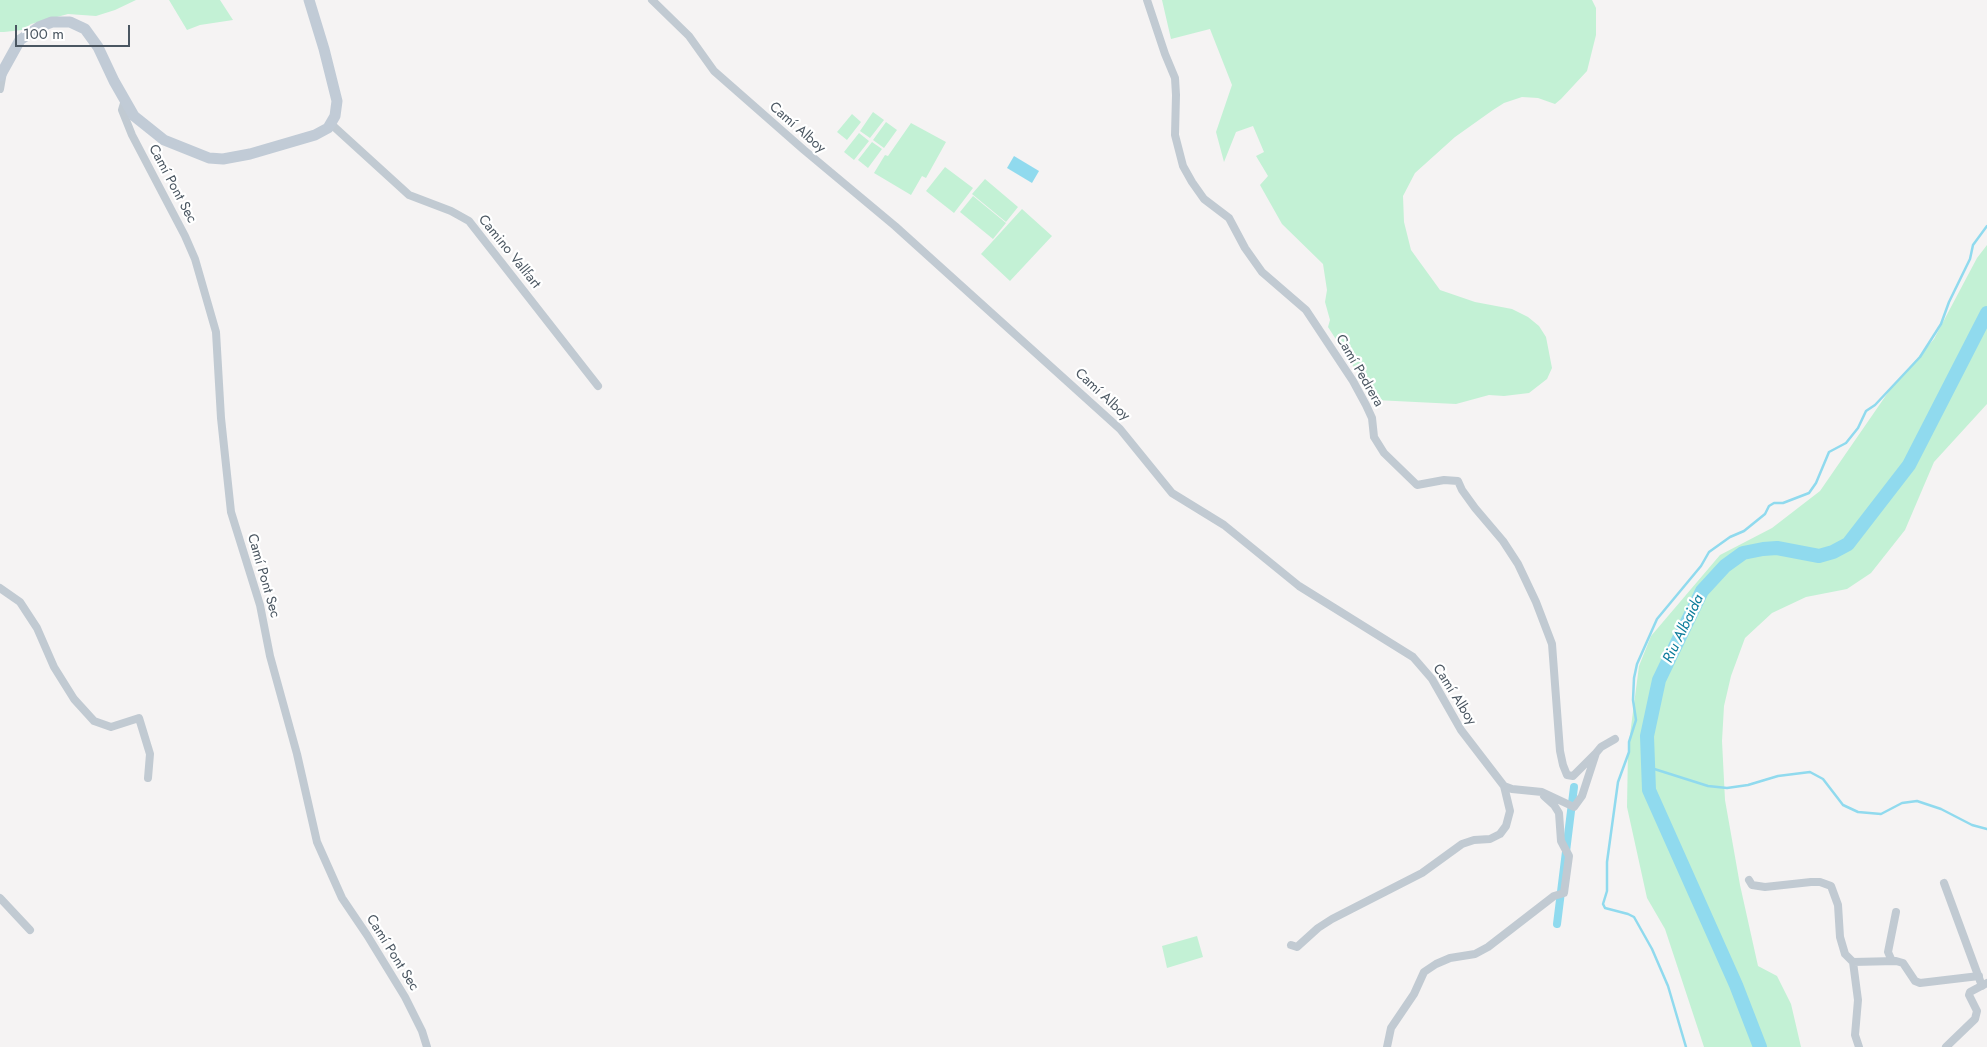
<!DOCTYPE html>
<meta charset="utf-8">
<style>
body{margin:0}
#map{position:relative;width:1987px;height:1047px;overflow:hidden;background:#f5f3f3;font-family:Jost,sans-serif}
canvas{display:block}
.scale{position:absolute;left:15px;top:25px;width:115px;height:22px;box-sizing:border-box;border:2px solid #4a5661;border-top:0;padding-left:6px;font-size:15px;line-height:18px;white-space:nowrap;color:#4a5661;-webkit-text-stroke:4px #fff;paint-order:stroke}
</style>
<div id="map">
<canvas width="1987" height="1047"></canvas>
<div class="scale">100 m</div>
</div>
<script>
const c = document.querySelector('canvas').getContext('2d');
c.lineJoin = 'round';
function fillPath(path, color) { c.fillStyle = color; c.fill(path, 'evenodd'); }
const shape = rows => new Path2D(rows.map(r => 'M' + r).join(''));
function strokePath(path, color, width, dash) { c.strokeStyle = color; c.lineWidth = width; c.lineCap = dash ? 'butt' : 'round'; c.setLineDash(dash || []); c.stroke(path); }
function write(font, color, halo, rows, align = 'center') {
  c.font = font + ' Jost,sans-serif'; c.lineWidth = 4.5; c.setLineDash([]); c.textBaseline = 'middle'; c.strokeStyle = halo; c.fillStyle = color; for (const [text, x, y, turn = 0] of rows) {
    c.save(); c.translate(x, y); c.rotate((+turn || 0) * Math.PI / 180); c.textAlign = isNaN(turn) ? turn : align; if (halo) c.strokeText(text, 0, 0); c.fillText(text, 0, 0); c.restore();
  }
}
const green = shape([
 [0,0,136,0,115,10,96,16,68,14,31,24,22,30,4,32,0,32],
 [169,0,220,0,233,20,200,25,187,30],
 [1162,0,1592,0,1596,8,1596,35,1587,71,1561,99,1555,104,1538,98,1522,97,1504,103,1493,110,1455,137,1415,173,1403,196,1404,222,1411,250,1440,290,1475,302,1512,309,1528,317,1539,326,1546,337,1552,368,1547,379,1529,393,1504,396,1489,395,1456,404,1375,400,1328,327,1330,320,1325,302,1327,290,1323,264,1282,224,1260,185,1268,176,1256,156,1264,152,1253,126,1236,132,1224,162,1216,132,1232,85,1210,29,1171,39],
 [873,112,884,120,870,138,860,131],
 [852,114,861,122,847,140,837,132],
 [886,122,897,130,884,148,873,140],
 [911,123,946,142,926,178,922,176,911,195,874,173,885,155,888,156],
 [859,133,869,141,854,160,844,152],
 [872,142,882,149,868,168,858,160],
 [945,167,973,188,954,213,926,191],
 [985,179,1018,207,1006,222,972,194],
 [973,196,1006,223,993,239,960,212],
 [1022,209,1052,236,1010,281,981,254],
 [1987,245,1987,404,1934,462,1905,530,1871,573,1847,589,1806,597,1772,613,1745,638,1731,676,1724,706,1722,741,1725,800,1740,885,1758,966,1777,976,1791,1004,1801,1047,1704,1047,1665,929,1647,898,1627,807,1628,750,1639,666,1651,636,1720,555,1772,528,1820,491,1889,391,1934,339,1977,258],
 [1197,936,1203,957,1167,968,1162,946]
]);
const water = shape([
 [1014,156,1039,171,1032,183,1007,168]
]);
const stream = shape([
 [1648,767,1708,786,1727,788,1748,785,1778,776,1810,772,1823,779,1843,805,1858,812,1881,814,1902,803,1917,801,1941,809,1972,825,1987,829],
 [1686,1047,1668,986,1652,949,1634,917,1628,914,1605,908,1603,904,1607,891,1607,862,1618,782,1629,752,1629,742,1636,720,1633,700,1634,678,1637,664,1657,619,1701,566,1709,552,1730,537,1744,531,1765,514,1769,506,1774,503,1783,503,1809,493,1816,483,1829,452,1846,443,1858,428,1866,411,1875,405,1920,357,1941,324,1949,302,1970,259,1973,245,1987,226]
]);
const canal = shape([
 [1557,924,1574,787]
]);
const river = shape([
 [1760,1047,1736,985,1649,790,1647,736,1659,680,1702,591,1725,566,1743,553,1763,549,1777,548,1819,556,1833,552,1848,544,1909,465,1987,313]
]);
const minor = shape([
 [652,0,689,36,714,71,804,150,895,226,1120,429,1172,493,1224,525,1299,586,1413,657,1432,679,1461,730,1504,786,1512,789,1542,792,1574,807,1582,796,1596,753,1601,747,1615,739],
 [1147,0,1165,54,1175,78,1176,95,1175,135,1183,166,1192,182,1204,199,1229,218,1245,248,1262,272,1306,310,1353,381,1366,405,1372,418,1374,437,1384,453,1417,485,1444,480,1458,481,1462,490,1475,508,1503,541,1518,564,1536,602,1552,644,1560,751,1563,765,1567,775,1573,776,1595,754],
 [0,89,3,72],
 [125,100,122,110,132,135,185,236,195,259,216,332,221,418,231,512,260,605,270,656,297,754,317,842,342,898,367,935,405,997,422,1031,427,1047],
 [331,124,409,195,451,211,469,221,598,386],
 [0,588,20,602,37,628,54,667,74,699,94,721,111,727,139,718,150,754,148,778],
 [1749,880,1752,885,1765,887,1811,882,1820,882,1831,886,1838,905,1840,937,1845,954,1853,962,1896,961,1903,963,1915,981,1920,983,1979,976],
 [1944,883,1982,986],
 [0,898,30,930],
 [1291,945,1297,947,1318,928,1332,919,1422,873,1462,844,1474,840,1490,839,1500,834,1506,826,1510,811,1504,786],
 [1892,961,1888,952,1896,912],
 [1853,962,1858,1000,1855,1035,1859,1047],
 [1387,1047,1391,1028,1414,994,1424,972,1436,964,1450,958,1475,954,1488,947,1554,896,1564,893,1569,856,1561,841,1559,813,1554,805,1544,796],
 [1946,1047,1975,1019,1977,1011,1969,995,1970,992,1987,983]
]);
const secondary = shape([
 [0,76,20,40,39,27,52,22,70,22,85,29,98,47,114,81,134,116,164,140,209,158,223,159,250,154,315,135,328,128,335,116,337,101,324,49,309,0]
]);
const streetNames = [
 ["Camí Alboy",797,128,41],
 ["Camí Pont Sec",172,184,62],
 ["Camino Vallfart",509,252,51],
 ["Camí Pedrera",1359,371,60],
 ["Camí Alboy",1102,395,43],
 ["Camí Pont Sec",263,576,74],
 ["Camí Alboy",1454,695,58],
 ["Camí Pont Sec",392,953,58]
];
const waterNames = [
 ["Riu Albaida",1684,629,-64]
];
fillPath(green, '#c3f1d5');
fillPath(water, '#90daee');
strokePath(stream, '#90daee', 2.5);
strokePath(canal, '#90daee', 8);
strokePath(river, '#90daee', 14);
strokePath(minor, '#c1cad2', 8);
strokePath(secondary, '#c1cbd6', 11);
write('14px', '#4a5661', '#fff', streetNames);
write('italic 15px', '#0c7c9b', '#fff', waterNames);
</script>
